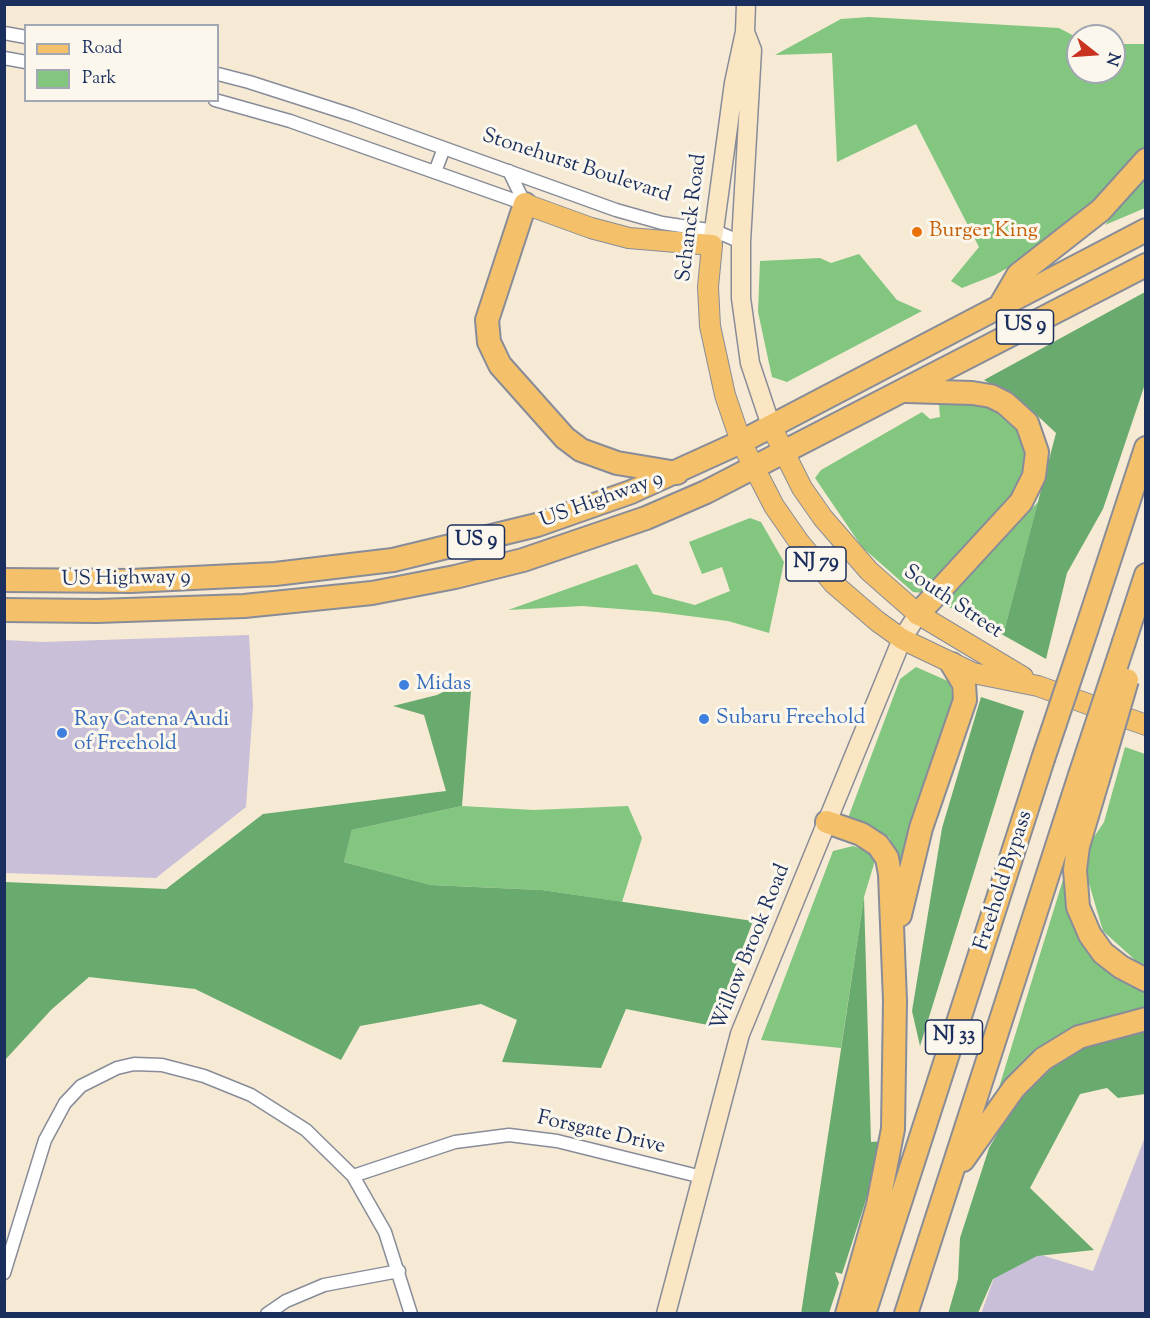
<!DOCTYPE html>
<style>
body{margin:0}
#map{position:relative;width:1150px;height:1318px;overflow:hidden;background:#f6ead4;font-family:"Sorts Mill Goudy",serif}
canvas{display:block}
.frame{position:absolute;inset:0;border:6px solid #1b2f5e;pointer-events:none}
.legend{position:absolute;left:24px;top:24px;width:195px;height:78px;box-sizing:border-box;background:#fbf7ec;border:2px solid #a1a7b3;margin:0;padding:8px 10px;list-style:none;font-size:18px;color:#1b2f5e}
.legend li{display:flex;align-items:center;gap:12px;height:30px}
.legend b{width:30px;border:2px solid #a1a7b3}
.north{position:absolute;left:1066px;top:24px;width:60px;height:60px;box-sizing:border-box;background:#fbf7ec;border:2px solid #a1a7b3;border-radius:50%;rotate:107deg;font-size:16px;font-weight:700;line-height:24px;text-align:center;color:#1b2f5e}
.north::after{content:'';display:block;margin:auto;width:21px;height:27px;background:#c8321e;clip-path:polygon(50% 0,100% 100%,50% 72%,0 100%)}
</style>
<div id="map">
<canvas width="1150" height="1318"></canvas>
<div class="frame"></div>
<ul class="legend">
<li><b style="height:8px;background:#f4c16a"></b>Road</li>
<li><b style="height:16px;background:#82c680"></b>Park</li>
</ul>
<div class="north">N</div>
</div>
<script>
const c = document.querySelector('canvas').getContext('2d');
c.lineJoin = 'round';
function fillPath(path, color) { c.fillStyle = color; c.fill(path, 'evenodd'); }
const shape = rows => new Path2D(rows.map(r => 'M' + r).join(''));
function strokePath(path, color, width, dash) { c.strokeStyle = color; c.lineWidth = width; c.lineCap = dash ? 'butt' : 'round'; c.setLineDash(dash || []); c.stroke(path); }
function write(font, color, halo, rows, align = 'center') {
  c.font = font + ' "Sorts Mill Goudy",serif'; c.lineWidth = 6; c.setLineDash([]); c.textBaseline = 'middle'; c.strokeStyle = halo; c.fillStyle = color; for (const [text, x, y, turn = 0] of rows) {
    c.save(); c.translate(x, y); c.rotate((+turn || 0) * Math.PI / 180); c.textAlign = isNaN(turn) ? turn : align; if (halo) c.strokeText(text, 0, 0); c.fillText(text, 0, 0); c.restore();
  }
}
const industrial = shape([
 [249,635,253,706,246,807,156,878,5,873,5,640,43,642],
 [1145,1137,1145,1313,981,1314,1006,1244,1093,1271]
]);
const green = shape([
 [869,17,1059,28,1078,38,1078,72,1114,72,1114,44,1145,44,1145,146,1123,179,1049,245,995,275,962,288,951,281,979,247,916,124,837,162,832,53,775,55,841,19],
 [1145,172,1145,208,1105,225],
 [859,254,897,300,922,311,787,382,772,377,758,312,760,261,820,258,831,263],
 [977,402,1006,410,1028,436,1029,473,1021,492,923,593,913,592,862,547,815,478,821,470,922,412,930,419,940,417,939,405],
 [1038,502,1003,635,941,603],
 [750,518,761,522,784,562,769,633,728,621,658,612,582,606,508,610,637,564,653,594,695,605,730,591,722,567,702,574,689,542],
 [916,667,950,682,954,703,902,864,889,837,848,818,900,679],
 [1125,747,1145,754,1145,969,1103,931,1085,870,1090,843,1104,822],
 [462,806,534,810,628,806,642,838,622,902,542,890,431,885,344,862,352,830],
 [853,846,877,854,864,897,841,1048,761,1040,833,851],
 [1066,870,1071,916,1145,987,1145,1010,996,1097]
]);
const forest = shape([
 [1145,292,1145,384,1103,509,1067,573,1046,659,1003,635,1056,433,1027,406,984,380],
 [472,678,462,806,352,830,344,862,431,885,542,890,753,921,713,1026,626,1009,601,1068,502,1062,517,1020,481,1004,360,1026,341,1060,195,989,89,977,51,1010,5,1060,5,882,166,889,263,814,446,791,424,715,393,706,437,695],
 [981,697,1024,711,920,1046,912,1011,942,828],
 [864,897,871,1142,885,1141,842,1274,835,1272,839,1283,829,1313,801,1314],
 [1145,1030,1145,1094,1118,1098,1107,1088,1080,1094,1030,1188,1094,1250,1037,1256,993,1279,978,1313,948,1314,958,1279,960,1238,989,1148,1016,1101,1070,1052]
]);
const street = shape([
 [4,33,26,37],
 [4,58,26,62],
 [218,74,249,82,352,115,616,210,662,223,715,231,741,242],
 [215,100,290,121,525,204],
 [509,171,525,204],
 [435,172,444,148],
 [353,1176,455,1142,509,1135,557,1141,702,1177],
 [4,1273,45,1140,65,1103,81,1086,117,1068,134,1064,162,1065,204,1076,251,1095,306,1130,353,1176,385,1232,411,1314],
 [267,1314,286,1301,324,1285,399,1271]
]);
const secondary = shape([
 [745,32,752,50,741,242,741,298,750,363,771,426],
 [712,245,734,83,745,32,746,4],
 [666,1314,740,1034,902,639,918,614]
]);
const primary = shape([
 [525,204,591,228,629,238,712,245,708,287,710,326,725,395,741,442,774,506,799,542,834,584,877,621,902,639,973,673,1038,686,1146,725],
 [771,426,802,488,823,518,869,571,918,614,1023,677]
]);
const highway = shape([
 [525,204,487,320,489,342,500,365,565,438,581,450,617,463,677,473],
 [1000,306,1018,275,1101,210,1146,160],
 [906,391,972,393,991,396,1005,403,1027,423,1037,452,1034,476,1021,502,918,614],
 [4,580,131,581,275,574,393,560,537,525,631,492,741,442,1146,230],
 [4,610,97,611,244,606,372,593,455,577,523,560,646,518,706,492,1146,265],
 [1087,628,1146,448],
 [1124,642,1146,575],
 [1098,779,1078,846,1075,870,1078,907,1090,935,1103,953,1121,967,1146,980],
 [827,822,861,834,878,845,887,858,890,874,895,1001,893,1129,878,1205,847,1314],
 [900,915,921,828,965,700,964,684,952,664],
 [963,1160,1014,1088,1043,1059,1079,1037,1146,1019],
 [864,1314,1043,759],
 [906,1314,1080,775]
]);
const highwayBridge = shape([
 [1043,759,1087,628],
 [1080,775,1124,642],
 [1098,779,1127,680]
]);
const markers = [
 [917,232,6,"#e8710a"],
 [404,685,6,"#3f7fe0"],
 [704,719,6,"#3f7fe0"],
 [62,733,6,"#3f7fe0"]
];
const shields = [
 [1025,327,57],
 [476,542,57],
 [816,564,60],
 [954,1037,57]
];
const shieldNames = [
 ["US 9",1025,327],
 ["US 9",476,542],
 ["NJ 79",816,564],
 ["NJ 33",954,1037]
];
const streetNames = [
 ["Stonehurst Boulevard",576,167,18],
 ["Schanck Road",693,218,-83],
 ["US Highway 9",602,501,-20],
 ["US Highway 9",126,580,-1],
 ["South Street",952,603,34],
 ["Freehold Bypass",1005,881,-72],
 ["Willow Brook Road",752,948,-68],
 ["Forsgate Drive",601,1134,13]
];
const foodNames = [
 ["Burger King",929,232]
];
const shopNames = [
 ["Midas",416,685],
 ["Subaru Freehold",716,719],
 ["Ray Catena Audi",74,721],
 ["of Freehold",74,745]
];
fillPath(industrial, '#c9bfd8');
fillPath(green, '#82c680');
fillPath(forest, '#69ab6e');
strokePath(street, '#888c99', 15);
strokePath(secondary, '#888c99', 21);
strokePath(primary, '#888c99', 22);
strokePath(highway, '#888c99', 26);
strokePath(street, '#fff', 12);
strokePath(secondary, '#fbe6c3', 18);
strokePath(primary, '#f4c16a', 20);
strokePath(highway, '#f4c16a', 22);
strokePath(highwayBridge, '#888c99', 26, []);
strokePath(highwayBridge, '#f4c16a', 22);
for (const [x, y, r, color] of markers) { const dot = new Path2D(); dot.arc(x, y, r, 0, 2 * Math.PI); c.fillStyle = color; c.fill(dot); strokePath(dot, '#fbf7ec', 2); }
for (const [x, y, w] of shields) { const box = new Path2D(); box.roundRect(x - w / 2, y - 17, w, 34, 4.5); c.fillStyle = '#fbf7ec'; c.fill(box); strokePath(box, '#1b2f5e', 1.5); }
write('bold 20px', '#1b2f5e', null, shieldNames);
write('21px', '#1b2f5e', '#fbf7ec', streetNames);
write('21px', '#c56008', '#fbf7ec', foodNames, 'left');
write('21px', '#366cbe', '#fbf7ec', shopNames, 'left');
</script>
